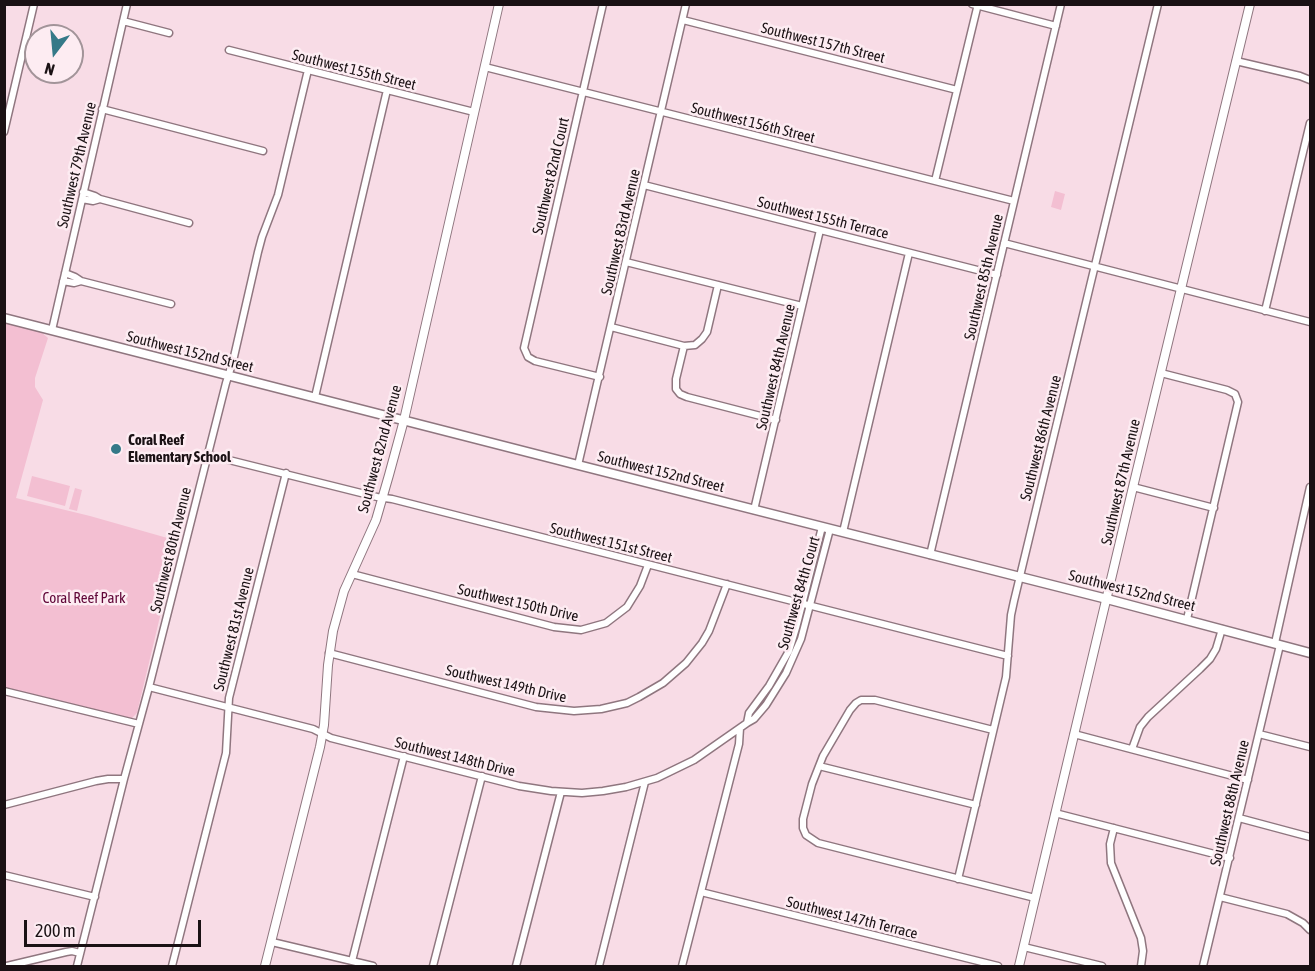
<!DOCTYPE html>
<style>
body{margin:0}
#map{position:relative;width:1315px;height:971px;overflow:hidden;background:#f8dce6;font-family:"Asap Condensed",sans-serif}
canvas{display:block}
.frame{position:absolute;inset:0;border:6px solid #1a1114;pointer-events:none}
.north{position:absolute;left:24px;top:24px;width:60px;height:60px;box-sizing:border-box;background:#fdecf2;border:2px solid #a29499;border-radius:50%;rotate:196deg;font-size:16px;font-weight:700;line-height:24px;text-align:center;color:#1a1114}
.north::after{content:'';display:block;margin:auto;width:21px;height:27px;background:#357988;clip-path:polygon(50% 0,100% 100%,50% 72%,0 100%)}
.scale{position:absolute;left:24px;top:920px;width:177px;height:27px;box-sizing:border-box;border:3px solid #1a1114;border-top:0;padding-left:8px;font-size:18px;line-height:21px;white-space:nowrap;color:#1a1114;-webkit-text-stroke:4px #fdecf2;paint-order:stroke}
</style>
<div id="map">
<canvas width="1315" height="971"></canvas>
<div class="frame"></div>
<div class="north">N</div>
<div class="scale">200 m</div>
</div>
<script>
const c = document.querySelector('canvas').getContext('2d');
c.lineJoin = 'round';
function fillPath(path, color) { c.fillStyle = color; c.fill(path, 'evenodd'); }
const shape = rows => new Path2D(rows.map(r => 'M' + r).join(''));
function strokePath(path, color, width, dash) { c.strokeStyle = color; c.lineWidth = width; c.lineCap = dash ? 'butt' : 'round'; c.setLineDash(dash || []); c.stroke(path); }
function write(font, color, halo, rows, align = 'center') {
  c.font = font + ' "Asap Condensed",sans-serif'; c.lineWidth = 5; c.setLineDash([]); c.textBaseline = 'middle'; c.strokeStyle = halo; c.fillStyle = color; for (const [text, x, y, turn = 0] of rows) {
    c.save(); c.translate(x, y); c.rotate((+turn || 0) * Math.PI / 180); c.textAlign = isNaN(turn) ? turn : align; if (halo) c.strokeText(text, 0, 0); c.fillText(text, 0, 0); c.restore();
  }
}
const green = shape([
 [1055,191,1065,194,1061,210,1051,207],
 [5,323,40,331,48,338,35,378,35,387,43,400,16,498,90,516,178,541,137,713,130,720,5,688],
 [32,476,70,486,65,506,27,496],
 [75,488,82,490,77,511,69,509]
]);
const minor = shape([
 [972,4,1056,26],
 [683,20,957,90],
 [123,21,169,33],
 [229,50,474,112],
 [1236,61,1300,76,1310,80],
 [485,67,1014,201],
 [102,109,263,151],
 [4,132,34,4],
 [935,181,978,4],
 [644,185,997,275],
 [83,192,95,196,100,199,189,223],
 [82,199,93,201,100,199],
 [1004,243,1310,322],
 [626,262,802,306],
 [65,273,75,277,81,281,171,304],
 [63,281,74,283,81,281],
 [1265,311,1310,123],
 [611,327,684,346,695,345,702,339,707,332,718,285],
 [52,330,127,4],
 [684,346,676,379,676,389,680,394,687,397,776,420],
 [1161,373,1227,390,1235,394,1238,402,1187,619],
 [600,377,535,361,528,357,524,348,603,4],
 [315,397,387,90],
 [209,455,377,497,392,499,1008,656],
 [578,465,686,4],
 [1133,487,1214,508],
 [754,510,820,230],
 [843,532,909,253],
 [930,555,1061,4],
 [352,574,554,627,581,630,606,623,627,607,640,586,648,565],
 [1275,643,1310,487],
 [329,653,536,707,574,711,601,709,627,703,639,697,663,683,686,663,702,643,709,631,727,584],
 [149,687,313,729,331,738,519,786,551,791,582,793,603,791,626,787,657,778,694,760,747,723,754,719,766,705,786,673,801,639,830,529],
 [4,691,139,724],
 [747,723,749,713,769,686,789,651,796,628,822,527],
 [993,730,875,700,861,700,856,703,850,710,823,756,812,784,803,819,803,828,806,835,818,843,1035,898],
 [1074,734,1248,780],
 [1259,734,1310,747],
 [1132,749,1140,727,1148,717,1200,669,1210,659,1216,649,1222,629],
 [819,766,976,805],
 [4,805,96,781,108,779,124,779],
 [1055,813,1230,858],
 [1239,818,1310,837],
 [1114,828,1110,844,1111,863,1141,938,1143,951,1141,966],
 [4,875,95,897],
 [958,879,1006,677,1011,615,1014,601,1158,4],
 [701,892,998,966],
 [1220,897,1287,914,1303,923,1310,930],
 [272,942,373,966],
 [1024,947,1102,966],
 [352,961,404,756],
 [7,966,66,952,72,951,80,953],
 [77,966,124,779,149,687,226,383,233,361,258,252,262,237,278,195,308,70],
 [172,966,226,753,229,698,286,473],
 [433,966,482,776],
 [516,966,561,792],
 [599,966,645,782],
 [682,966,739,744,740,728],
 [1203,966,1280,645]
]);
const tertiary = shape([
 [265,966,320,747,324,725,328,665,333,631,344,591,376,520,389,475,404,420,499,4],
 [1019,966,1133,487,1250,4]
]);
const secondary = shape([
 [4,318,578,465,1107,599,1310,653]
]);
const markers = [
 [116,449,6,"#357988"]
];
const streetNames = [
 ["Southwest 157th Street",823,43,14],
 ["Southwest 155th Street",354,70,14],
 ["Southwest 156th Street",753,123,14],
 ["Southwest 79th Avenue",77,165,-77],
 ["Southwest 82nd Court",551,176,-77],
 ["Southwest 155th Terrace",823,218,14],
 ["Southwest 83rd Avenue",621,232,-77],
 ["Southwest 85th Avenue",984,277,-77],
 ["Southwest 152nd Street",190,352,14],
 ["Southwest 84th Avenue",776,367,-77],
 ["Southwest 86th Avenue",1041,438,-76],
 ["Southwest 82nd Avenue",380,449,-75],
 ["Southwest 152nd Street",661,472,14],
 ["Southwest 87th Avenue",1121,482,-77],
 ["Southwest 151st Street",611,543,14],
 ["Southwest 80th Avenue",171,550,-76],
 ["Southwest 152nd Street",1132,591,14],
 ["Southwest 84th Court",799,593,-74],
 ["Southwest 150th Drive",518,603,13],
 ["Southwest 81st Avenue",234,629,-76],
 ["Southwest 149th Drive",506,684,13],
 ["Southwest 148th Drive",455,757,14],
 ["Southwest 88th Avenue",1230,803,-77],
 ["Southwest 147th Terrace",852,918,14]
];
const poiNames = [
 ["Coral Reef",128,440],
 ["Elementary School",128,457]
];
const parkNames = [
 ["Coral Reef Park",84,598]
];
fillPath(green, '#f3bfd2');
strokePath(minor, '#8f767f', 9);
strokePath(tertiary, '#8f767f', 10);
strokePath(secondary, '#8f767f', 11);
strokePath(minor, '#fff', 6);
strokePath(tertiary, '#fff', 8);
strokePath(secondary, '#fff', 8);
for (const [x, y, r, color] of markers) { const dot = new Path2D(); dot.arc(x, y, r, 0, 2 * Math.PI); c.fillStyle = color; c.fill(dot); strokePath(dot, '#fdecf2', 2); }
write('15px', '#1a1114', '#fdecf2', streetNames);
write('bold 15px', '#1a1114', '#fdecf2', poiNames, 'left');
write('15px', '#600638', '#fdecf2', parkNames);
</script>
